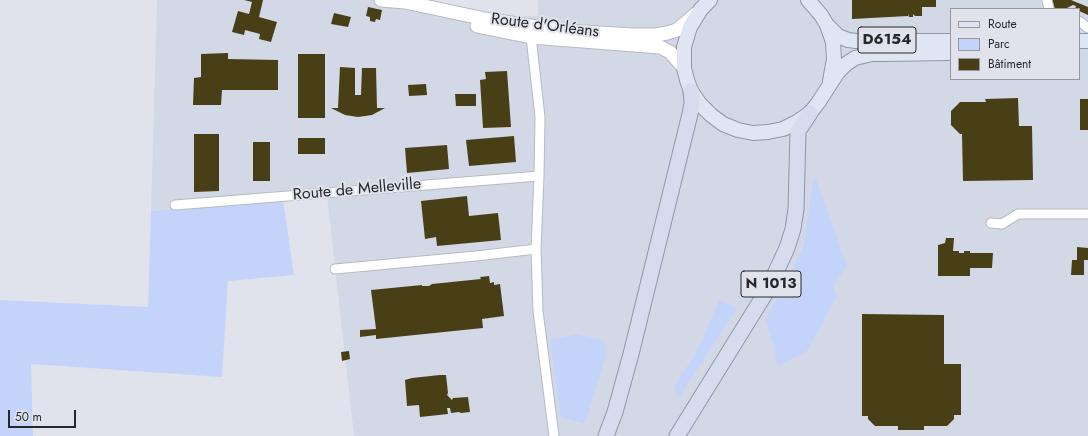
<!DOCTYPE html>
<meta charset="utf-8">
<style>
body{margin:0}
#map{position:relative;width:1088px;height:436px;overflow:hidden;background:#e0e3eb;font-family:Jost,sans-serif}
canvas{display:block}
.legend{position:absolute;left:950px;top:8px;width:130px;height:72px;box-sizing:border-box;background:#e0e3eb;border:1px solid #96989e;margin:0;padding:5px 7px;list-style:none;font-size:12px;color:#27282b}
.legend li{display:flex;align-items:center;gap:8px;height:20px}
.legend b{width:20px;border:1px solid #96989e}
.scale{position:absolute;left:8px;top:410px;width:68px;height:18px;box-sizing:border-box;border:2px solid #27282b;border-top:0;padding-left:5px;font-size:12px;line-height:14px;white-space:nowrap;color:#27282b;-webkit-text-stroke:3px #e0e3eb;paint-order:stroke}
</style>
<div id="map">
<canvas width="1088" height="436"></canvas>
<ul class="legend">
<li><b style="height:5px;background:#dfe5f2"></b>Route</li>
<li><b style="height:11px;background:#c4d3fa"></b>Parc</li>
<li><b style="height:11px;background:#493f17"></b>Bâtiment</li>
</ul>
<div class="scale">50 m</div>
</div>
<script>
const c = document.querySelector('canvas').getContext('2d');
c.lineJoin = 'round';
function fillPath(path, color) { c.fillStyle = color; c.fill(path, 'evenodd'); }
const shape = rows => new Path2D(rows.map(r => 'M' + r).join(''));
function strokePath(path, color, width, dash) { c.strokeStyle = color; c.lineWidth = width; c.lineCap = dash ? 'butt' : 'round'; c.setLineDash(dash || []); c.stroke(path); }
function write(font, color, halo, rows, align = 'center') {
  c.font = font + ' Jost,sans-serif'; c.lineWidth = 4; c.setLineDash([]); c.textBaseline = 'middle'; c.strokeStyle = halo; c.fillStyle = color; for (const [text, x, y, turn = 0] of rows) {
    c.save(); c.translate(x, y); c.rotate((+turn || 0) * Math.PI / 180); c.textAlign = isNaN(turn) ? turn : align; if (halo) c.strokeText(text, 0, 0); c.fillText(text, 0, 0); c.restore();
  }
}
const built = shape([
 [157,0,425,0,512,17,538,16,538,0,1088,0,1088,436,354,436,327,196,151,211],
 [951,9,1079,9,1079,79,951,79]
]);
const green = shape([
 [814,174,847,265,833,287,837,296,806,352,777,366,774,347,765,319,786,284,804,245],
 [283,200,294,275,228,281,222,377,31,364,33,436,0,436,0,300,148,307,151,211],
 [719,300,737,308,678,399,674,386,698,350],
 [577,334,605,341,606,355,585,424,561,417,550,340]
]);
const building = shape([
 [244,0,263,0,259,17,277,22,271,42,259,39,260,34,245,30,244,35,232,32,238,11,249,14,252,2],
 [852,0,936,0,936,7,922,7,922,16,915,16,913,14,913,17,909,17,908,14,908,16,852,19],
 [1052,0,1071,0,1088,7,1088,15,1079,11,1079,9,1075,9,1076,6,1073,5,1065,9,1055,9],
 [368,7,382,10,380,20,376,19,375,22,370,21,370,17,366,16],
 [334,13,351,17,348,27,331,24],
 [228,53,228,59,278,60,278,90,222,90,221,105,193,105,194,78,201,77,201,54],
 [298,54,325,54,325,118,298,118],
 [340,67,355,68,355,95,361,95,362,68,376,68,377,108,385,108,372,115,358,117,345,115,331,108,338,108],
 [507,71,511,127,483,128,480,80,486,79,485,72],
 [426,84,427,95,409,96,408,85],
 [455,94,476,94,476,106,456,106],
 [1018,98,1019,126,1032,126,1033,180,963,181,962,134,960,134,951,125,951,111,960,102,986,102,985,99],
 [1080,99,1088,99,1088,130,1080,130],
 [194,134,219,134,219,191,194,192],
 [514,136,516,162,469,166,466,140],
 [298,138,325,138,325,154,298,154],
 [253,142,270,142,270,181,253,181],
 [447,145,449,169,407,173,405,148],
 [467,196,469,216,498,213,501,240,437,246,436,237,425,239,421,201],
 [946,238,954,238,953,251,959,251,959,253,964,253,964,251,970,251,970,253,993,253,992,268,970,268,970,276,938,276,938,245,945,243],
 [1077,247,1088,248,1088,260,1084,260,1084,275,1071,275,1072,260,1077,260],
 [489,276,490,283,494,282,494,285,500,284,504,316,482,319,483,328,376,339,376,335,360,337,360,330,376,329,371,290,422,285,422,286,429,286,432,284,481,279,480,277],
 [862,314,944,315,944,364,961,364,961,415,954,415,954,419,947,426,924,426,924,430,898,430,898,426,875,426,868,419,868,416,862,416],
 [349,351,350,359,342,361,341,352],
 [440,375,446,375,448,393,447,395,452,400,453,398,468,397,470,412,461,413,459,412,451,413,450,408,447,408,448,414,420,417,419,405,407,406,405,380,412,378]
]);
const minor = shape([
 [1047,0,1049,9],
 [1079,21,1088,28],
 [175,205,539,176],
 [991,223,1002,224,1018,214,1088,214],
 [536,249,538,311,554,436],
 [335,269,476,256,536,249,539,176,540,117,531,37]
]);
const secondary = shape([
 [381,0,405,2,485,19,530,26,568,31,632,35,656,35,667,33,677,30,697,13],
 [477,26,531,37,660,47,670,52,684,68]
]);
const primary = shape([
 [710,0,701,9,690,27,684,47,684,68,687,80,691,91,700,104,711,115,723,124,738,130,753,133,768,132,783,129,797,122,810,113,818,103,838,72,846,64,855,58,872,54,884,54,951,53],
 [808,0,821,15,827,25,833,42,834,59,830,81],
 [827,25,838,36,848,40,856,41,951,41],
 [1079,41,1088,41]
]);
const trunk = shape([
 [606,436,615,412,631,354,690,114,692,103,691,91],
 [677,436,768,289,787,248,793,229,796,209,798,131,810,113]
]);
const shields = [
 [887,40,58],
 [771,284,60]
];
const shieldNames = [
 ["D6154",887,40],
 ["N 1013",771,284]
];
const streetNames = [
 ["Route d'Orléans",545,26,7],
 ["Route de Melleville",357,190,-5]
];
fillPath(built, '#d2d8e6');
fillPath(green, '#c4d3fa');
fillPath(building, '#493f17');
strokePath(minor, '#b7bac0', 11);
strokePath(secondary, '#b7bac0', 15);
strokePath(primary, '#9097a7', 16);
strokePath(trunk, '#9097a7', 17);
strokePath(minor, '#fff', 9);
strokePath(secondary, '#fff', 13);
strokePath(primary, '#dfe5f2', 14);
strokePath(trunk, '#d4dcee', 15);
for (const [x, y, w] of shields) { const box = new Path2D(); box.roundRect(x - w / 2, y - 13, w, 26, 3); c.fillStyle = '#e0e3eb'; c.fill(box); strokePath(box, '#27282b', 1); }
write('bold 15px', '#27282b', null, shieldNames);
write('16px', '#27282b', '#e0e3eb', streetNames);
</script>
